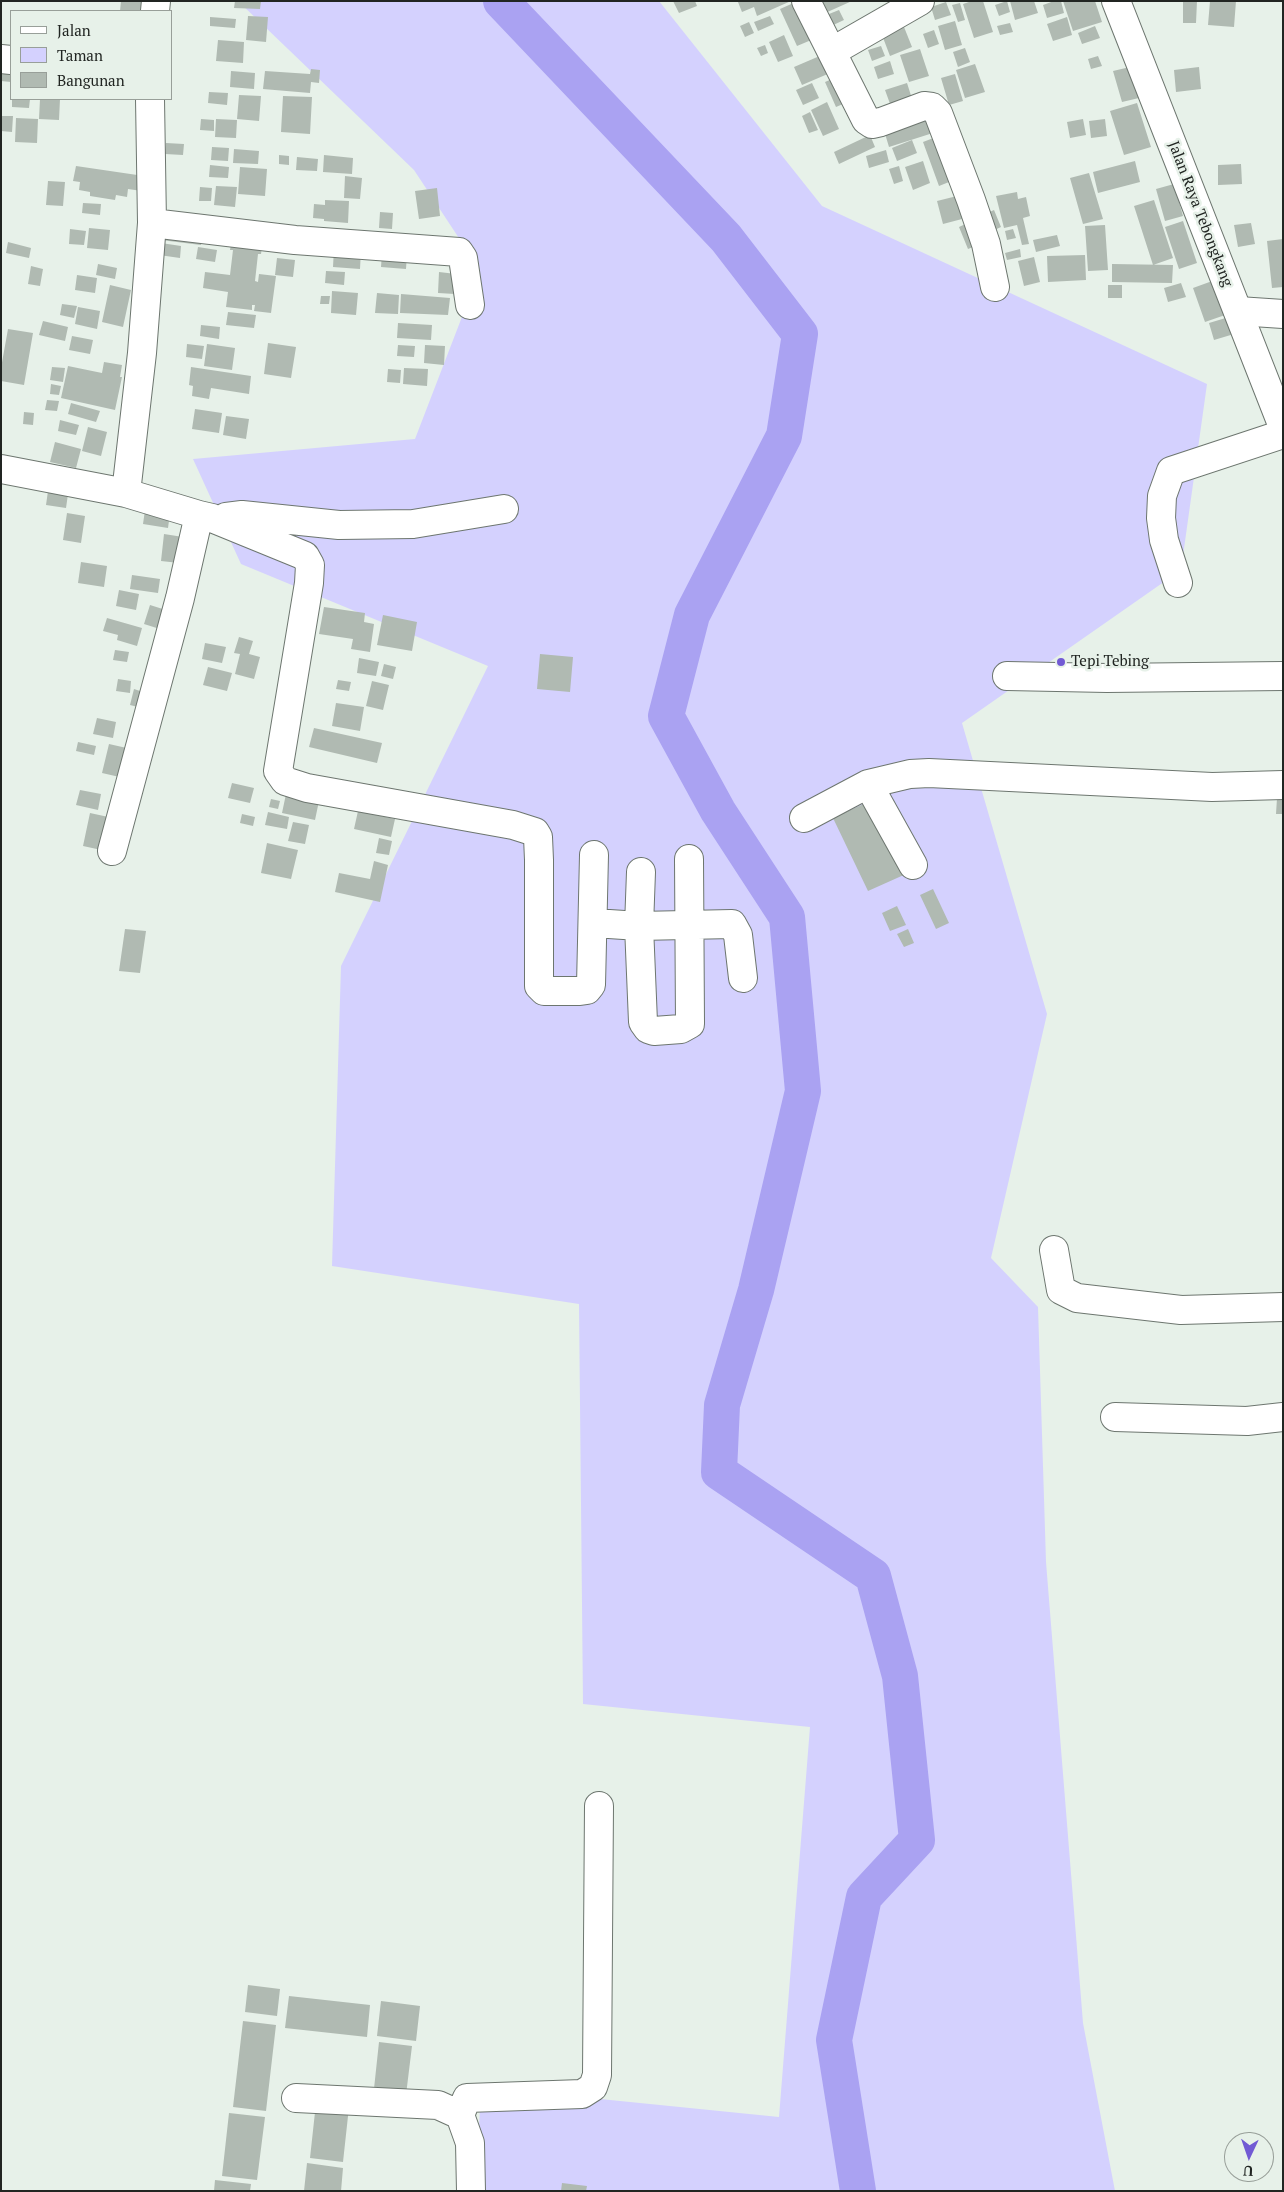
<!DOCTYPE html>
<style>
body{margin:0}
#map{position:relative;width:1284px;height:2192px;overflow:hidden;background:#e7f1e9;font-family:"PT Serif",serif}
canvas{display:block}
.frame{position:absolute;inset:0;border:2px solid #212522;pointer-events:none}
.legend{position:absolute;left:10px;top:10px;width:162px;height:90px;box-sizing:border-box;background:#e7f1e9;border:1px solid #989f99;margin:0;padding:6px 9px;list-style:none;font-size:15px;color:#212522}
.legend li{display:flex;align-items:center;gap:10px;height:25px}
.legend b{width:25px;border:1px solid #989f99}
.north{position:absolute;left:1224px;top:2132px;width:50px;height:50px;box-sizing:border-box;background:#e7f1e9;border:1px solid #989f99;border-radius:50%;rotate:183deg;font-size:14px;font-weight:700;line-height:20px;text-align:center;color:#212522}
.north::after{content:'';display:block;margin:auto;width:18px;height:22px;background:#725ad4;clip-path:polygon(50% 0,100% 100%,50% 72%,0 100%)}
</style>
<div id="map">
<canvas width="1284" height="2192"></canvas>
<div class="frame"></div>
<ul class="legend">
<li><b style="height:6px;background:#fff"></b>Jalan</li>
<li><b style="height:14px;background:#d4d1fe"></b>Taman</li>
<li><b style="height:14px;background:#b0bab2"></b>Bangunan</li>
</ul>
<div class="north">U</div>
</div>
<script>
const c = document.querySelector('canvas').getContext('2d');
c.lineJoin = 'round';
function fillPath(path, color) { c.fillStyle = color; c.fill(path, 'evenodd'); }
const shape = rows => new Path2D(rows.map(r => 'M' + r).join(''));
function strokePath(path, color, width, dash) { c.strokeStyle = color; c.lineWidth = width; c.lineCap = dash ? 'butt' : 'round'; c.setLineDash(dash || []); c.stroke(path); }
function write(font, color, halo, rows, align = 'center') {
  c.font = font + ' "PT Serif",serif'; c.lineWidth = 5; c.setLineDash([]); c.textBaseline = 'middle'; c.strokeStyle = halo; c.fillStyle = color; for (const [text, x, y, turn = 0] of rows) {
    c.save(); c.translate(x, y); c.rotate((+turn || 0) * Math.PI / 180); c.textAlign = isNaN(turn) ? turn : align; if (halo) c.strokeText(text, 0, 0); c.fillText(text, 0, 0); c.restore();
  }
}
const green = shape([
 [238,1,659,1,822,206,1207,384,1181,570,962,723,1047,1014,991,1258,1038,1307,1046,1562,1083,2023,1115,2191,476,2191,481,2087,779,2117,810,1727,583,1704,579,1304,332,1266,341,966,488,666,241,564,193,459,415,439,480,270,414,170]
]);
const river = shape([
 [501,1,726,238,800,334,784,436,692,615,666,716,718,811,787,917,803,1091,756,1290,722,1405,719,1472,873,1576,900,1676,917,1840,864,1897,834,2040,858,2191]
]);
const building = shape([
 [121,1,152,1,151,11,120,11],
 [235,1,261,1,260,9,234,8],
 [673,1,695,1,697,6,679,13],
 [740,1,791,1,757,16,754,7,742,12,738,2],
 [798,1,816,38,797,46,780,9],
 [818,1,852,1,823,14],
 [972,1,983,1,993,32,974,38,963,4],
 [1007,1,1010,12,999,16,995,5],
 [1010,1,1034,1,1038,13,1015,20],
 [1054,1,1061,1,1064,13,1047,18,1043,5],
 [1063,1,1095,1,1102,22,1073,31],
 [1183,1,1197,1,1196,23,1183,23],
 [1210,1,1236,1,1234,27,1208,25],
 [946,2,951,15,935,20,931,7],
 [960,3,965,20,958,22,952,5],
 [839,10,844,20,829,27,824,16],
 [248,16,268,17,266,42,246,40],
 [770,16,774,24,758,31,754,22],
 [210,17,236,19,235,28,210,26],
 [1067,17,1072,35,1053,41,1047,24],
 [955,21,962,45,945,50,938,26],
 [749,22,754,33,745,37,740,26],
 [1010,23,1013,32,1000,35,997,26],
 [1095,26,1100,38,1082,44,1078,33],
 [904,27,912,47,890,56,882,35],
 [934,30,939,44,928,48,923,34],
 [784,35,793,56,778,62,769,42],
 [218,40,244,42,243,63,216,61],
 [765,45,768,53,761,56,757,48],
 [881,46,885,56,872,61,868,50],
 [965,48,970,62,958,67,953,52],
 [920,49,929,76,909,82,900,55],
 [822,55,830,73,802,85,794,67],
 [1098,56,1102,66,1091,69,1088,59],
 [890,61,894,74,878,79,874,67],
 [975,64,985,92,965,98,956,70],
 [1,67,11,67,11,82,1,81],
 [1130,67,1139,98,1122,102,1113,71],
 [1199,67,1201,89,1176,92,1174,70],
 [311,69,320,70,319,83,311,82,310,93,263,89,265,71,310,74],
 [231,71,255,73,254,89,230,87],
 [955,74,963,101,949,105,941,78],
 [839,76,850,101,836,107,825,82],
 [812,83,819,98,803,105,796,90],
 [907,83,914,105,893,112,885,90],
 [209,92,228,93,227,105,208,103],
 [239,95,261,96,259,121,237,119],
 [283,96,312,97,310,134,281,132],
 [12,99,30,99,29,108,12,107],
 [40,99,60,99,59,120,39,119],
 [827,102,839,129,823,136,811,110],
 [1137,103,1151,147,1124,155,1110,111],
 [810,112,818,130,809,133,802,116],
 [930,112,936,132,889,147,883,127],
 [2,116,13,116,12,132,1,131],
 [16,118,38,119,37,143,15,142],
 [201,119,214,120,214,131,200,130],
 [216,119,237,120,236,138,215,137],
 [1083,119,1086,135,1070,138,1067,122],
 [1105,119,1107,136,1091,138,1089,121],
 [944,134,959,178,939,186,923,142],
 [870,135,875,147,839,164,834,152],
 [912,140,917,153,897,161,892,148],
 [166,143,184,144,183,155,165,154],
 [212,147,229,148,228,161,211,160],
 [234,149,259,151,258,164,233,163],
 [886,150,889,162,869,168,866,156],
 [279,155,289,156,289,165,279,164],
 [324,155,353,158,352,174,323,172],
 [297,157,318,159,317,171,296,170],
 [923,161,930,183,913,190,905,167],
 [1135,161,1140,182,1098,193,1093,172],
 [1241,164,1242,184,1218,185,1218,165],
 [210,165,229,167,228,178,209,177],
 [76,166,144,176,142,191,128,189,127,197,116,195,115,200,90,196,90,192,79,190,80,182,73,181],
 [899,166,903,181,894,184,889,169],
 [240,167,267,169,265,196,238,194],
 [1089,173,1103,219,1083,224,1070,178],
 [345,176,362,178,360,199,344,198],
 [48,181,65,182,63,206,46,205],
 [1174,184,1183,216,1165,221,1156,189],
 [216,186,237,187,235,207,214,205],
 [200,187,212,188,211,201,199,201],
 [437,188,440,216,419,219,415,191],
 [1017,192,1018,199,1026,197,1030,216,1023,218,1029,244,1022,245,1017,225,1004,228,996,196],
 [957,196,962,219,943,224,937,201],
 [325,200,349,201,348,223,324,221,324,219,313,218,314,204,325,205],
 [1154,200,1173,258,1153,265,1134,206],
 [83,203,101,204,100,215,82,213],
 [994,210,1001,227,990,232,983,215],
 [380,212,393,213,392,229,379,228],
 [974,220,983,243,968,249,959,227],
 [1183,221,1197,263,1179,269,1165,227],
 [1251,223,1255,244,1238,247,1234,225],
 [1105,225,1108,270,1088,271,1085,226],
 [89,228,110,230,108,250,87,248],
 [163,228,202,233,201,245,161,240],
 [70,229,86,231,84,245,69,244],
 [1013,229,1016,238,1007,240,1005,231],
 [1057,235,1060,246,1036,252,1033,240],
 [232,237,263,240,261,254,258,254,255,281,258,282,259,274,276,276,271,313,254,311,255,305,252,305,252,310,226,307,228,292,203,288,205,272,230,275,233,250,230,250],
 [1283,239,1283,287,1272,288,1267,241],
 [8,242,31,248,29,258,6,253],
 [161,243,181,246,180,258,159,255],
 [198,247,217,250,215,262,196,259],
 [334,248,361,250,360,269,333,267],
 [1020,249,1021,257,1007,260,1005,253],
 [382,253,407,254,406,269,381,267],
 [1085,255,1086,280,1048,282,1047,256],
 [1034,257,1040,282,1024,286,1018,261],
 [277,258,295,260,293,277,275,275],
 [98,264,117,268,115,279,96,275],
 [1112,264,1173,265,1172,283,1112,282],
 [31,266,43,269,40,286,28,284],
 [326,271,345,272,344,285,325,283],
 [439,272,456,274,455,294,438,293],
 [77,275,97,278,95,293,75,290],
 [1215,280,1228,314,1205,322,1193,288],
 [1181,283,1186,297,1168,302,1164,288],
 [110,285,131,290,123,327,102,322],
 [1108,285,1122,285,1122,298,1108,298],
 [332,291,358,293,356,315,331,313],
 [377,293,399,295,398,314,375,313],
 [401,294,450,298,448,315,400,313],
 [321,296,330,296,329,304,320,304],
 [62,304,77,306,74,318,60,315],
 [78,307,100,311,97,329,75,324],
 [228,312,256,315,254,328,226,325],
 [1229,317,1234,334,1214,340,1209,323],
 [43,321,68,327,65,341,39,335],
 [398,323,432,325,431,340,397,338],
 [201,325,220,327,219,339,200,336],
 [8,329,33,333,24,385,1,381,1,368],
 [72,336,93,340,90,354,69,350],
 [268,343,296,347,291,378,264,374],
 [187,344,204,346,202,359,186,357],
 [207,344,235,348,232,370,204,366],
 [398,345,415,346,414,357,397,356],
 [425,345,445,346,444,365,424,363],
 [104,362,122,365,120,377,122,377,115,410,61,398,68,366,102,373],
 [52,367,65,368,63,382,50,380],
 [191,367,251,376,249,394,211,388,209,399,192,396,193,386,189,385],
 [404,368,428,369,427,386,403,384],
 [388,369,401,370,400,383,387,382],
 [51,384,61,386,59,395,50,394],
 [47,400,59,401,57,411,45,410],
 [71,403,100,411,96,422,68,414],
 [195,409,222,413,219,433,192,429],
 [24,412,34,413,33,425,23,424],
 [226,416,249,419,246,439,223,435],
 [60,420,79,425,76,435,58,431],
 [88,427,107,432,101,456,82,451],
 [55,442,81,449,76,468,50,462],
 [48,491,68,494,66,508,46,505],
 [145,510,170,513,168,528,143,524],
 [67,513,85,516,81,543,63,540],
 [164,534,183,537,179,563,161,561],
 [81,562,107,566,104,587,78,583],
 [132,575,160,579,158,593,130,589],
 [119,590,139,594,136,610,116,606],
 [150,605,169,611,163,630,144,624],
 [324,607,365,613,364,622,374,624,370,652,351,649,353,639,319,634],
 [383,615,417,622,412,651,377,645],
 [107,618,142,628,137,646,117,640,118,635,103,631],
 [239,637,253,641,249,654,260,657,254,679,235,674,240,654,234,653],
 [205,643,226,647,222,663,202,659],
 [115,650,129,652,127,662,113,660],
 [540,654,573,657,570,692,537,689],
 [359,658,379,662,376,676,357,673],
 [384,664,396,667,393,679,381,676],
 [208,667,232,673,227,691,203,685],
 [118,679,131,681,130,693,116,691],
 [338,680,351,682,349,691,336,689],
 [372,681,389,685,383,710,366,706],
 [134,689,146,693,142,708,130,705],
 [336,703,364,707,360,731,332,726],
 [97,718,116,722,113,738,93,734],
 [314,728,382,743,377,763,309,747],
 [78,742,96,746,94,755,76,751],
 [109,744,131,749,124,778,102,773],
 [232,783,254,788,250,803,228,798],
 [80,790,101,794,98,810,76,805],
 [286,794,319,801,315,820,282,813],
 [1277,798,1283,798,1283,814,1276,814],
 [271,799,280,801,278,809,269,807],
 [870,801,906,874,868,891,833,818],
 [358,811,395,819,391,837,354,829],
 [268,812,289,817,287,829,265,825],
 [90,813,113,818,106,851,83,846],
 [242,814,255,817,253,826,240,823],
 [293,822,309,825,305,844,288,841],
 [379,838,392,841,389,855,376,853],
 [267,843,298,850,291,879,261,873],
 [374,861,388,865,380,902,335,892,339,873,370,879],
 [933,889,949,923,936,929,920,895],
 [897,906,906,925,890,931,882,913],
 [125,929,146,931,140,973,119,971],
 [908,929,914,943,904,947,897,934],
 [248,1985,280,1989,277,2016,245,2012],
 [289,1996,370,2005,367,2037,285,2028],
 [381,2001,420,2006,416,2041,377,2036],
 [243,2021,276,2025,266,2111,233,2107],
 [379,2042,412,2046,405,2103,373,2098],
 [316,2103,349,2107,343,2162,310,2158],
 [229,2113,265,2117,257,2180,222,2176],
 [307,2163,343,2168,341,2191,304,2191],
 [215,2180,251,2184,250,2191,214,2191],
 [562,2183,587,2186,586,2191,561,2191]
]);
const minor = shape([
 [806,1,866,120,872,124,881,122,924,106,932,107,938,113,971,200,986,244,995,287],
 [155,11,156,1],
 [833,51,920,1],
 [1,59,11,60],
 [152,223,295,240,459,252,463,258,470,305],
 [1238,311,1283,314],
 [1,469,126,493,199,515,212,518,305,556,310,565,309,583,278,771,285,781,307,788,513,825,535,832,538,837,539,860,539,986,544,991,580,991,587,990,591,985,594,855],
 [126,493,142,353,152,223,150,99],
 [226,517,242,515,339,525,413,524,504,509],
 [1178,583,1164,540,1161,518,1162,496,1171,471,1283,434],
 [1007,676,1107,678,1283,676],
 [868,784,913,865],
 [804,818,868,784,910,774,929,773,1212,787,1283,785],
 [112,851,180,598,199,515],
 [641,872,639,926,643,1022,648,1029,654,1031,681,1029,690,1024,689,859],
 [594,923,639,926,732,924,738,935,743,978],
 [1054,1250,1061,1290,1077,1298,1181,1310,1283,1307],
 [1115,1417,1247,1421,1283,1417],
 [296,2098,438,2105,460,2115,470,2143,471,2191],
 [460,2115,467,2098,582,2094,593,2087,597,2075,599,1806]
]);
const major = shape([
 [1116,1,1283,427]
]);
const markers = [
 [1061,662,5,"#725ad4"]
];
const streetNames = [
 ["Jalan Raya Tebongkang",1200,214,69]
];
const poiNames = [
 ["Tepi Tebing",1071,662]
];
fillPath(green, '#d4d1fe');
strokePath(river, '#aaa2f2', 36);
fillPath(building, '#b0bab2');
strokePath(minor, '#6d766f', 30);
strokePath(major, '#6d766f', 30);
strokePath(minor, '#fff', 28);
strokePath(major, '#fff', 28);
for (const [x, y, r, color] of markers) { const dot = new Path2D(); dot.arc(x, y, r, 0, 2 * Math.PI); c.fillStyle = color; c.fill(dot); strokePath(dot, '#e7f1e9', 2); }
write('15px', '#212522', '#e7f1e9', streetNames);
write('15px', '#212522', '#e7f1e9', poiNames, 'left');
</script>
